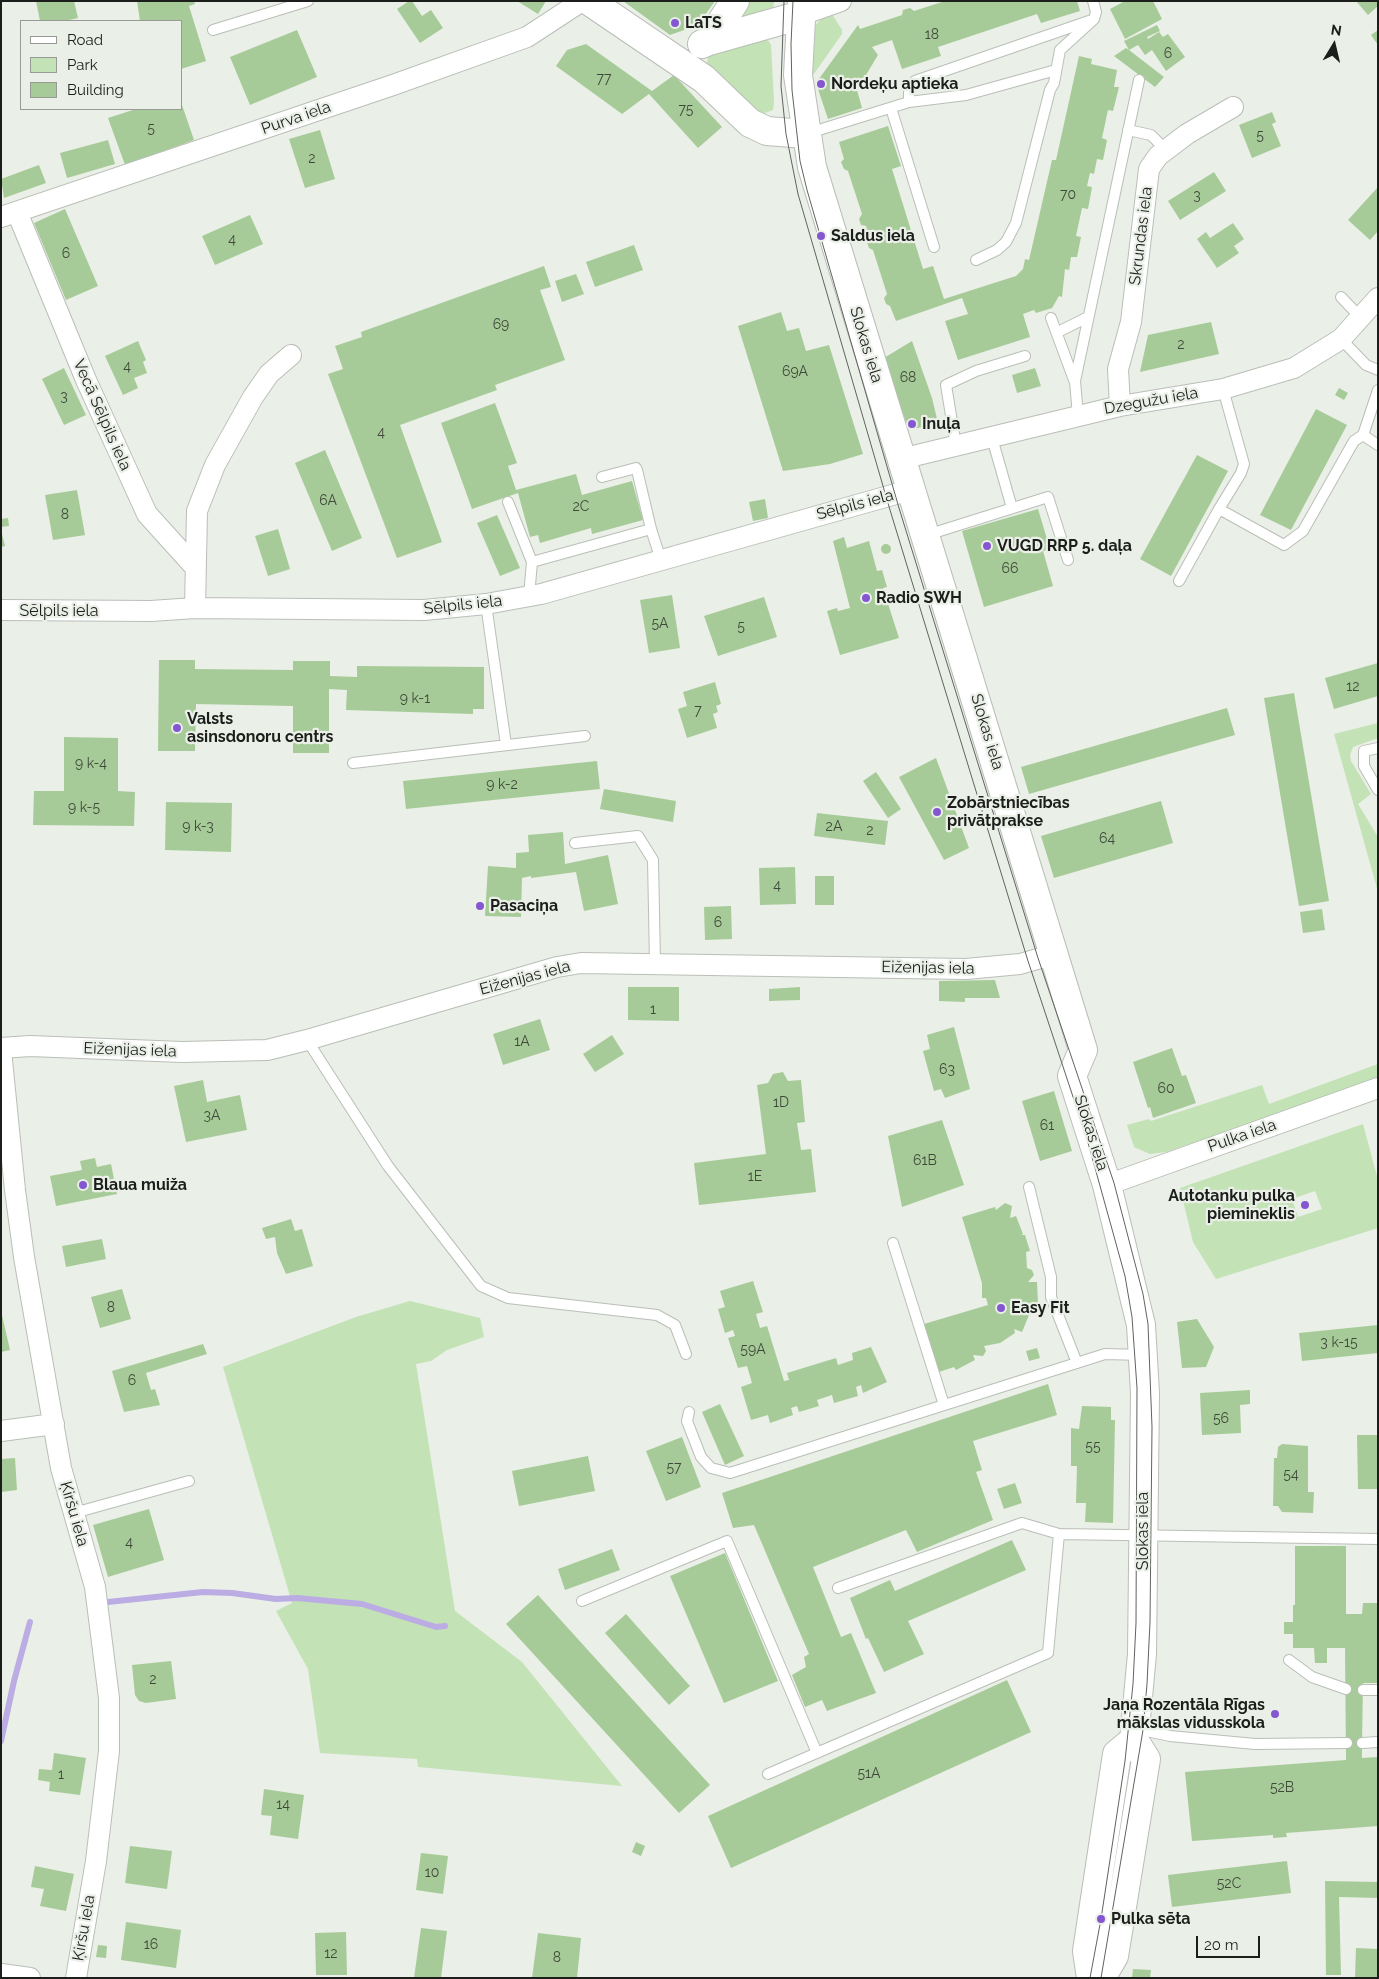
<!DOCTYPE html>
<meta charset="utf-8">
<style>
body{margin:0}
#map{position:relative;width:1379px;height:1979px;overflow:hidden;background:#eaefe7;font-family:Raleway,sans-serif}
canvas{display:block}
.frame{position:absolute;inset:0;border:2px solid #1c1e1b;pointer-events:none}
.legend{position:absolute;left:20px;top:20px;width:162px;height:90px;box-sizing:border-box;background:#eaefe7;border:1px solid #989b95;margin:0;padding:6px 9px;list-style:none;font-size:15px;color:#1c1e1b}
.legend li{display:flex;align-items:center;gap:10px;height:25px}
.legend b{width:25px;border:1px solid #989b95}
.north{position:absolute;left:1309px;top:20px;width:50px;height:50px;-webkit-text-stroke:4px #eaefe7;paint-order:stroke;rotate:9deg;font-size:14px;font-weight:700;line-height:20px;text-align:center;color:#1c1e1b}
.north::after{content:'';display:block;margin:auto;width:18px;height:22px;background:#1c1e1b;clip-path:polygon(50% 0,100% 100%,50% 72%,0 100%)}
.scale{position:absolute;left:1196px;top:1936px;width:64px;height:22px;box-sizing:border-box;border:2px solid #1c1e1b;border-top:0;padding-left:6px;font-size:15px;line-height:18px;white-space:nowrap;color:#1c1e1b;-webkit-text-stroke:4px #eaefe7;paint-order:stroke}
</style>
<div id="map">
<canvas width="1379" height="1979"></canvas>
<div class="frame"></div>
<ul class="legend">
<li><b style="height:6px;background:#fff"></b>Road</li>
<li><b style="height:14px;background:#c3e2b6"></b>Park</li>
<li><b style="height:14px;background:#a7cb98"></b>Building</li>
</ul>
<div class="north">N</div>
<div class="scale">20 m</div>
</div>
<script>
const c = document.querySelector('canvas').getContext('2d');
c.lineJoin = 'round';
function fillPath(path, color) { c.fillStyle = color; c.fill(path, 'evenodd'); }
const shape = rows => new Path2D(rows.map(r => 'M' + r).join(''));
function strokePath(path, color, width, dash) { c.strokeStyle = color; c.lineWidth = width; c.lineCap = dash ? 'butt' : 'round'; c.setLineDash(dash || []); c.stroke(path); }
function write(font, color, halo, rows, align = 'center') {
  c.font = font + ' Raleway,sans-serif'; c.lineWidth = 4.5; c.setLineDash([]); c.textBaseline = 'middle'; c.strokeStyle = halo; c.fillStyle = color; for (const [text, x, y, turn = 0] of rows) {
    c.save(); c.translate(x, y); c.rotate((+turn || 0) * Math.PI / 180); c.textAlign = isNaN(turn) ? turn : align; if (halo) c.strokeText(text, 0, 0); c.fillText(text, 0, 0); c.restore();
  }
}
const green = shape([
 [744,1,774,1,773,11,741,18,739,14],
 [832,14,842,30,842,34,811,78,811,30,822,18],
 [762,37,768,40,771,45,774,102,773,110,765,113,760,112,709,69,707,63,708,58,715,51],
 [1378,723,1378,738,1353,747,1350,755,1351,761,1371,794,1358,804,1378,837,1378,892,1334,734],
 [1378,1064,1378,1079,1166,1152,1150,1154,1134,1147,1127,1125,1149,1119,1151,1121,1262,1085,1269,1104],
 [1363,1124,1378,1180,1378,1228,1216,1279,1193,1242,1180,1188],
 [1315,1191,1322,1209,1298,1217,1292,1199],
 [410,1301,480,1318,484,1337,447,1350,431,1361,416,1364,455,1611,522,1662,622,1786,418,1767,417,1759,320,1753,308,1669,276,1611,292,1603,223,1367,356,1317]
]);
const stream = shape([
 [108,1602,203,1592,232,1593,276,1599,297,1598,362,1604,436,1627,445,1626],
 [1,1741,14,1681,30,1622]
]);
const building = shape([
 [36,1,74,1,78,18,65,21,40,21],
 [137,1,194,1,195,4,189,6,206,61,181,69,181,21,140,21],
 [409,1,412,1,422,16,431,10,443,28,420,43,397,9],
 [517,1,546,1,538,14],
 [623,1,715,1,698,25,670,35],
 [945,1,1077,1,1080,11,1041,23,1037,14,938,47,941,56,902,69,892,40,872,47,878,55,857,90,862,108,828,119,816,83,858,25,860,29,902,15,903,10,910,8,914,11],
 [1125,1,1153,1,1162,19,1125,39,1110,9],
 [1356,1,1378,1,1378,6,1368,15],
 [1157,25,1160,31,1147,37,1148,39,1159,32,1163,37,1168,34,1185,57,1166,71,1152,50,1145,55,1138,45,1129,50,1164,77,1155,87,1114,56,1126,48,1129,50,1124,41],
 [297,30,317,77,250,105,230,57],
 [1378,30,1378,45,1371,35],
 [586,44,652,91,674,75,722,127,698,148,649,94,622,114,556,66,567,50],
 [1079,56,1092,59,1091,64,1117,70,1114,87,1119,87,1113,111,1108,110,1102,138,1107,140,1103,160,1097,159,1094,174,1090,173,1087,186,1092,187,1088,209,1082,208,1076,236,1081,237,1077,257,1071,257,1069,270,1065,269,1062,297,1059,296,1052,308,1036,313,1034,310,1023,314,1030,337,958,360,945,321,968,314,962,298,896,321,890,306,886,304,884,298,887,294,873,250,869,248,867,242,869,237,866,226,861,225,859,219,862,214,848,171,844,169,841,162,844,159,839,142,888,126,901,166,892,169,923,269,933,266,944,299,1016,276,1023,269,1025,259,1029,260,1052,160,1056,160],
 [182,105,194,140,125,165,108,118,136,109,181,109],
 [1272,112,1276,122,1272,124,1281,146,1252,158,1239,125],
 [320,130,335,179,305,188,289,139],
 [108,140,115,164,67,178,60,153],
 [39,165,46,183,4,198,1,179],
 [1214,172,1226,191,1180,220,1168,201],
 [1378,187,1378,231,1370,240,1348,220],
 [65,209,98,286,66,300,34,223],
 [250,215,263,244,215,265,202,236],
 [1233,223,1244,239,1234,246,1239,253,1217,268,1197,239,1206,232,1210,238],
 [634,245,643,270,595,287,586,262],
 [544,266,551,287,540,290,565,360,495,385,497,390,400,425,442,542,397,558,328,374,343,369,335,346,362,337,361,332],
 [576,274,584,294,562,302,555,281],
 [781,312,787,331,799,328,806,351,829,345,863,454,830,464,783,471,738,326],
 [1211,322,1219,354,1140,372,1148,335],
 [138,341,146,360,143,362,147,373,134,378,138,388,123,395,105,356],
 [912,341,932,398,938,423,913,429,908,428,884,358],
 [64,368,86,415,64,425,42,379],
 [1035,368,1041,386,1017,393,1012,375],
 [1339,388,1348,393,1344,400,1335,395],
 [495,403,517,463,508,466,516,490,576,474,582,495,632,481,643,520,592,534,591,528,540,543,538,535,530,537,518,493,472,509,441,423],
 [1316,409,1347,425,1291,530,1260,515],
 [325,450,362,538,332,551,295,463],
 [1197,455,1228,471,1171,576,1140,559],
 [77,490,85,535,53,540,45,495],
 [765,499,768,518,753,521,749,502],
 [1038,509,1050,549,1043,551,1053,586,984,607,962,531],
 [497,515,520,568,500,576,477,523],
 [8,518,9,526,1,527,1,519],
 [278,529,290,569,268,576,255,536],
 [1,530,5,546,1,547],
 [844,537,847,548,869,541,877,571,882,570,887,587,883,588,899,638,840,655,827,611,837,608,838,611,850,608,833,541],
 '881 549a5 5 0 1 1 10 0a5 5 0 1 1-10 0Z',
 [672,595,680,648,649,653,640,600],
 [764,597,777,637,718,656,704,616],
 [159,660,195,660,195,669,293,670,293,661,330,661,330,676,357,677,357,666,484,667,484,709,473,709,473,714,346,710,347,690,329,689,329,753,293,753,293,706,196,704,195,751,158,751],
 [1378,663,1378,696,1334,709,1325,678],
 [715,682,721,704,716,706,718,712,713,714,717,728,687,738,678,709,687,706,683,692],
 [1294,693,1329,901,1299,906,1264,698],
 [1227,708,1235,735,1029,794,1021,767],
 [64,737,118,738,118,791,135,792,134,826,33,825,34,791,64,791],
 [936,758,969,848,944,860,899,777],
 [597,761,600,789,406,809,403,781],
 [876,772,901,809,888,818,863,781],
 [604,789,676,801,673,822,600,809],
 [1161,801,1173,843,1054,878,1041,836],
 [166,802,232,803,231,852,165,850],
 [817,813,888,821,885,845,814,836],
 [563,832,565,864,608,855,618,904,584,911,576,872,531,878,531,876,522,878,521,917,485,916,488,866,516,868,516,853,529,852,528,835],
 [795,867,796,904,760,905,759,868],
 [815,876,834,876,834,905,815,905],
 [731,906,732,939,705,940,704,907],
 [1322,909,1325,930,1303,933,1300,912],
 [995,980,1000,998,965,998,965,1002,939,1001,939,981],
 [628,987,679,987,679,1021,628,1020],
 [800,987,800,1000,769,1001,769,989],
 [540,1019,550,1050,503,1065,493,1034],
 [954,1027,970,1089,945,1098,941,1089,934,1091,923,1051,930,1049,927,1035],
 [612,1035,624,1054,595,1072,583,1054],
 [1172,1048,1182,1076,1186,1075,1196,1103,1153,1118,1150,1107,1148,1108,1133,1062],
 [783,1072,788,1081,801,1080,805,1122,797,1123,801,1150,811,1149,816,1192,699,1205,694,1163,766,1154,757,1085,768,1083,773,1074],
 [203,1080,207,1102,240,1095,247,1130,186,1142,174,1086],
 [1054,1091,1072,1151,1040,1161,1022,1101],
 [942,1120,964,1185,902,1207,888,1136],
 [95,1158,97,1167,111,1164,117,1194,56,1206,50,1176,82,1170,80,1161],
 [1005,1203,1012,1206,1010,1218,1016,1216,1023,1234,1021,1235,1025,1235,1030,1251,1026,1252,1027,1268,1032,1270,1034,1275,1028,1282,1037,1282,1038,1303,1030,1303,1025,1313,1029,1315,1022,1332,1014,1329,1015,1333,1000,1343,984,1346,986,1351,983,1356,973,1355,975,1360,956,1370,954,1367,939,1372,924,1324,988,1305,986,1298,982,1298,982,1283,962,1217,995,1207,996,1210],
 [291,1219,295,1231,302,1229,313,1266,286,1274,277,1253,275,1237,266,1239,262,1228],
 [102,1239,106,1259,66,1267,62,1246],
 [753,1281,763,1312,756,1314,760,1328,767,1326,784,1381,789,1380,787,1373,836,1358,838,1365,853,1360,852,1353,871,1347,887,1382,863,1393,861,1385,856,1387,858,1396,834,1403,832,1395,817,1400,819,1406,799,1412,797,1406,791,1408,793,1415,770,1423,768,1415,751,1420,741,1387,752,1383,747,1366,738,1368,728,1338,735,1336,733,1330,725,1333,718,1309,725,1307,720,1291],
 [122,1289,131,1319,100,1328,91,1297],
 [2,1315,10,1350,1,1352,1,1316],
 [1197,1319,1214,1347,1206,1367,1182,1368,1177,1322],
 [1378,1325,1378,1353,1302,1361,1299,1333],
 [203,1344,207,1354,146,1373,151,1390,155,1389,160,1405,124,1412,112,1371],
 [1037,1348,1040,1358,1029,1361,1026,1351],
 [1048,1384,1057,1415,973,1441,982,1470,976,1472,993,1520,917,1552,906,1530,813,1567,841,1637,851,1633,876,1693,827,1711,822,1700,805,1707,792,1675,806,1667,804,1657,809,1654,754,1525,733,1528,722,1493],
 [1250,1390,1250,1404,1240,1405,1241,1433,1202,1435,1200,1393],
 [720,1404,744,1456,725,1465,702,1412],
 [1082,1406,1111,1407,1111,1420,1115,1420,1113,1523,1085,1522,1086,1503,1076,1503,1077,1466,1071,1466,1071,1428,1079,1429],
 [1357,1435,1378,1435,1378,1489,1358,1489],
 [682,1437,701,1487,666,1501,646,1451],
 [1282,1444,1308,1446,1308,1492,1314,1492,1313,1513,1282,1512,1278,1506,1273,1506,1274,1458,1277,1458,1278,1447],
 [588,1456,595,1491,519,1506,512,1471],
 [15,1458,17,1490,1,1492,1,1459],
 [1015,1483,1022,1503,1004,1509,997,1489],
 [149,1509,164,1560,108,1577,93,1525],
 [1012,1540,1026,1570,908,1621,924,1654,884,1672,868,1638,866,1639,850,1598,890,1580,895,1591],
 [1295,1546,1346,1546,1346,1614,1362,1614,1363,1603,1378,1603,1378,1683,1363,1683,1362,1743,1362,1758,1378,1757,1378,1826,1286,1833,1287,1837,1273,1838,1273,1835,1192,1841,1185,1772,1346,1760,1345,1648,1327,1648,1327,1663,1315,1663,1314,1648,1293,1648,1293,1634,1284,1634,1284,1622,1293,1622,1293,1605,1295,1605],
 [612,1549,620,1570,565,1590,558,1569],
 [725,1553,778,1681,724,1703,670,1576],
 [538,1595,710,1785,679,1813,506,1624],
 [626,1614,690,1686,669,1705,605,1633],
 [171,1661,176,1699,146,1703,139,1701,135,1695,132,1665],
 [1007,1680,1031,1732,731,1868,708,1816],
 [54,1753,86,1758,80,1795,49,1791,50,1782,38,1780,39,1769,52,1770],
 [264,1789,304,1795,298,1839,270,1835,272,1816,261,1815],
 [636,1842,645,1846,641,1856,632,1852],
 [130,1846,172,1851,167,1889,125,1883],
 [421,1853,448,1856,443,1894,416,1890],
 [1287,1861,1291,1893,1172,1907,1168,1875],
 [35,1866,74,1874,66,1911,40,1906,44,1889,31,1887],
 [1325,1881,1378,1882,1378,1898,1339,1897,1341,1975,1326,1975],
 [126,1922,181,1930,176,1968,121,1960],
 [421,1928,447,1931,441,1978,414,1978],
 [346,1932,347,1975,316,1975,315,1933],
 [538,1933,581,1938,577,1978,532,1978],
 [98,1945,107,1946,106,1958,96,1957],
 [1356,1948,1378,1949,1378,1978,1355,1978],
 [1133,1969,1151,1970,1150,1978,1132,1978]
]);
const lane = shape([
 [213,30,308,1],
 [909,102,909,91,915,81,1089,21],
 [891,108,934,247],
 [1128,130,1151,135,1166,150],
 [809,133,909,102,966,95,1056,70],
 [976,260,997,250,1006,242,1016,223,1050,90,1054,83,1060,50,1094,19,1096,12,1093,1],
 [1341,297,1360,317],
 [1051,318,1074,380],
 [1058,332,1088,317],
 [1341,339,1366,365,1378,370],
 [1223,389,1244,464,1241,473,1219,509,1284,545,1303,531,1354,441,1363,435,1378,445],
 [1078,416,1075,381,1139,80],
 [1363,435,1378,390],
 [992,438,1012,508],
 [956,446,946,385,976,371,1025,356],
 [602,477,636,468,637,470,651,529],
 [508,502,532,562],
 [927,535,1048,497,1068,560],
 [1179,581,1219,509],
 [529,596,532,562,651,529,661,560],
 [486,604,506,745],
 [1378,748,1364,751,1364,766,1378,790],
 [353,763,585,736],
 [575,843,638,836,653,860,655,963],
 [307,1040,388,1166,481,1286,508,1298,657,1315,675,1325,686,1354],
 [1029,1187,1051,1277,1051,1297,1077,1363],
 [893,1243,944,1405],
 [689,1412,687,1421,701,1457,711,1468,730,1473,1105,1354,1143,1355],
 [74,1513,189,1481],
 [838,1588,1022,1523,1059,1534,1378,1539],
 [582,1601,727,1541,817,1753],
 [1289,1660,1312,1677,1346,1689],
 [1363,1690,1378,1690],
 [1137,1729,1170,1736,1255,1744,1347,1743],
 [1362,1743,1378,1742],
 [768,1774,1048,1653,1059,1534]
]);
const street = shape([
 [801,15,841,1],
 [17,212,86,380,147,514,194,566],
 [1,217,393,85,527,37,582,1],
 [1120,406,1118,369,1131,322,1149,169,1158,156,1187,134,1233,107],
 [901,459,1120,406,1223,389,1294,368,1341,339,1378,298],
 [195,608,197,511,215,465,253,397,269,374,291,355],
 [1,610,151,611,195,608,424,610,486,604,541,594,910,490],
 [1,1048,30,1046,182,1052,267,1050,307,1040,557,967,581,963,966,969,1020,964,1055,954],
 [1,1050,15,1190,24,1257,61,1468,95,1587,109,1698,109,1751,96,1861,76,1978],
 [1107,1185,1378,1088],
 [1,1431,54,1424],
 [1,1974,30,1978]
]);
const secondary = shape([
 [589,1,704,79,750,123,767,131,805,134],
 [802,1,798,75,812,167,1083,1050,1072,1076,1107,1185,1141,1325,1145,1393,1142,1654,1134,1740,1117,1754,1087,1951,1091,1978],
 [709,41,801,15],
 [702,44,709,41,735,1],
 [1101,1978,1114,1956,1146,1759,1134,1740]
]);
const tram = shape([
 [784,1,781,86,786,134,798,194,890,510,1028,961,1087,1139,1125,1276,1132,1317,1137,1388,1136,1623,1133,1684,1125,1761,1101,1919,1090,1978],
 [793,1,791,44,792,90,800,161,807,190,899,508,1038,958,1114,1183,1143,1294,1148,1324,1152,1427,1150,1622,1147,1684,1143,1730,1101,1978]
]);
const markers = [
 [675,23,5,"#8457d0"],
 [821,84,5,"#8457d0"],
 [821,236,5,"#8457d0"],
 [912,424,5,"#8457d0"],
 [987,546,5,"#8457d0"],
 [866,598,5,"#8457d0"],
 [177,728,5,"#8457d0"],
 [937,812,5,"#8457d0"],
 [480,906,5,"#8457d0"],
 [83,1185,5,"#8457d0"],
 [1305,1205,5,"#8457d0"],
 [1001,1308,5,"#8457d0"],
 [1275,1714,5,"#8457d0"],
 [1101,1919,5,"#8457d0"]
];
const numberNames = [
 ["18",932,35],
 ["6",1168,54],
 ["77",604,79],
 ["75",686,110],
 ["5",151,129],
 ["5",1260,136],
 ["2",312,159],
 ["70",1068,195],
 ["3",1197,196],
 ["4",232,240],
 ["6",66,254],
 ["69",501,325],
 ["2",1181,345],
 ["4",127,367],
 ["69A",795,372],
 ["68",908,378],
 ["3",64,397],
 ["4",381,433],
 ["6A",328,501],
 ["2C",581,507],
 ["8",65,515],
 ["66",1010,569],
 ["5A",660,624],
 ["5",741,627],
 ["12",1353,687],
 ["9 k-1",415,699],
 ["7",698,711],
 ["9 k-4",91,764],
 ["9 k-2",502,785],
 ["9 k-5",84,808],
 ["9 k-3",198,827],
 ["2A",834,827],
 ["2",870,831],
 ["64",1107,839],
 ["4",777,886],
 ["6",718,923],
 ["1",653,1010],
 ["1A",522,1042],
 ["63",947,1070],
 ["60",1166,1089],
 ["1D",781,1103],
 ["3A",212,1116],
 ["61",1047,1126],
 ["61B",925,1161],
 ["1E",755,1177],
 ["8",111,1308],
 ["3 k-15",1339,1343],
 ["59A",753,1350],
 ["6",132,1381],
 ["56",1221,1419],
 ["55",1093,1447],
 ["57",674,1468],
 ["54",1291,1475],
 ["4",129,1543],
 ["2",153,1680],
 ["51A",869,1774],
 ["1",61,1775],
 ["52B",1282,1788],
 ["14",283,1805],
 ["10",432,1873],
 ["52C",1229,1884],
 ["16",151,1945],
 ["12",331,1954],
 ["8",557,1958]
];
const poiNames = [
 ["LaTS",685,23],
 ["Nordeķu aptieka",831,84],
 ["Saldus iela",831,236],
 ["Inuļa",922,424],
 ["VUGD RRP 5. daļa",997,546],
 ["Radio SWH",876,598],
 ["Valsts",187,719],
 ["asinsdonoru centrs",187,737],
 ["Zobārstniecības",947,803],
 ["privātprakse",947,821],
 ["Pasaciņa",490,906],
 ["Blaua muiža",93,1185],
 ["Autotanku pulka",1295,1196,"right"],
 ["piemineklis",1295,1214,"right"],
 ["Easy Fit",1011,1308],
 ["Jaņa Rozentāla Rīgas",1265,1705,"right"],
 ["mākslas vidusskola",1265,1723,"right"],
 ["Pulka sēta",1111,1919]
];
const streetNames = [
 ["Purva iela",296,118,-19],
 ["Skrundas iela",1141,236,-83],
 ["Slokas iela",866,345,73],
 ["Dzegužu iela",1151,401,-10],
 ["Vecā Sēlpils iela",102,415,66],
 ["Sēlpils iela",855,505,-15],
 ["Sēlpils iela",463,605,-6],
 ["Sēlpils iela",59,611],
 ["Slokas iela",987,732,73],
 ["Eiženijas iela",928,968,1],
 ["Eiženijas iela",525,978,-15],
 ["Eiženijas iela",130,1050,2],
 ["Slokas iela",1091,1133,72],
 ["Pulka iela",1242,1136,-19],
 ["Ķiršu iela",74,1514,74],
 ["Slokas iela",1143,1531,-90],
 ["Ķiršu iela",84,1928,-80]
];
fillPath(green, '#c3e2b6');
strokePath(stream, '#bcace4', 6);
fillPath(building, '#a7cb98');
strokePath(lane, '#b9bfb7', 12);
strokePath(street, '#b9bfb7', 22);
strokePath(secondary, '#b9bfb7', 30);
strokePath(lane, '#fff', 10);
strokePath(street, '#fff', 20);
strokePath(secondary, '#fff', 28);
strokePath(tram, '#60635f', 1);
for (const [x, y, r, color] of markers) { const dot = new Path2D(); dot.arc(x, y, r, 0, 2 * Math.PI); c.fillStyle = color; c.fill(dot); strokePath(dot, '#eaefe7', 2); }
write('14px', '#3f493a', null, numberNames);
write('bold 16px', '#1c1e1b', '#eaefe7', poiNames, 'left');
write('16px', '#1c1e1b', '#eaefe7', streetNames);
</script>
